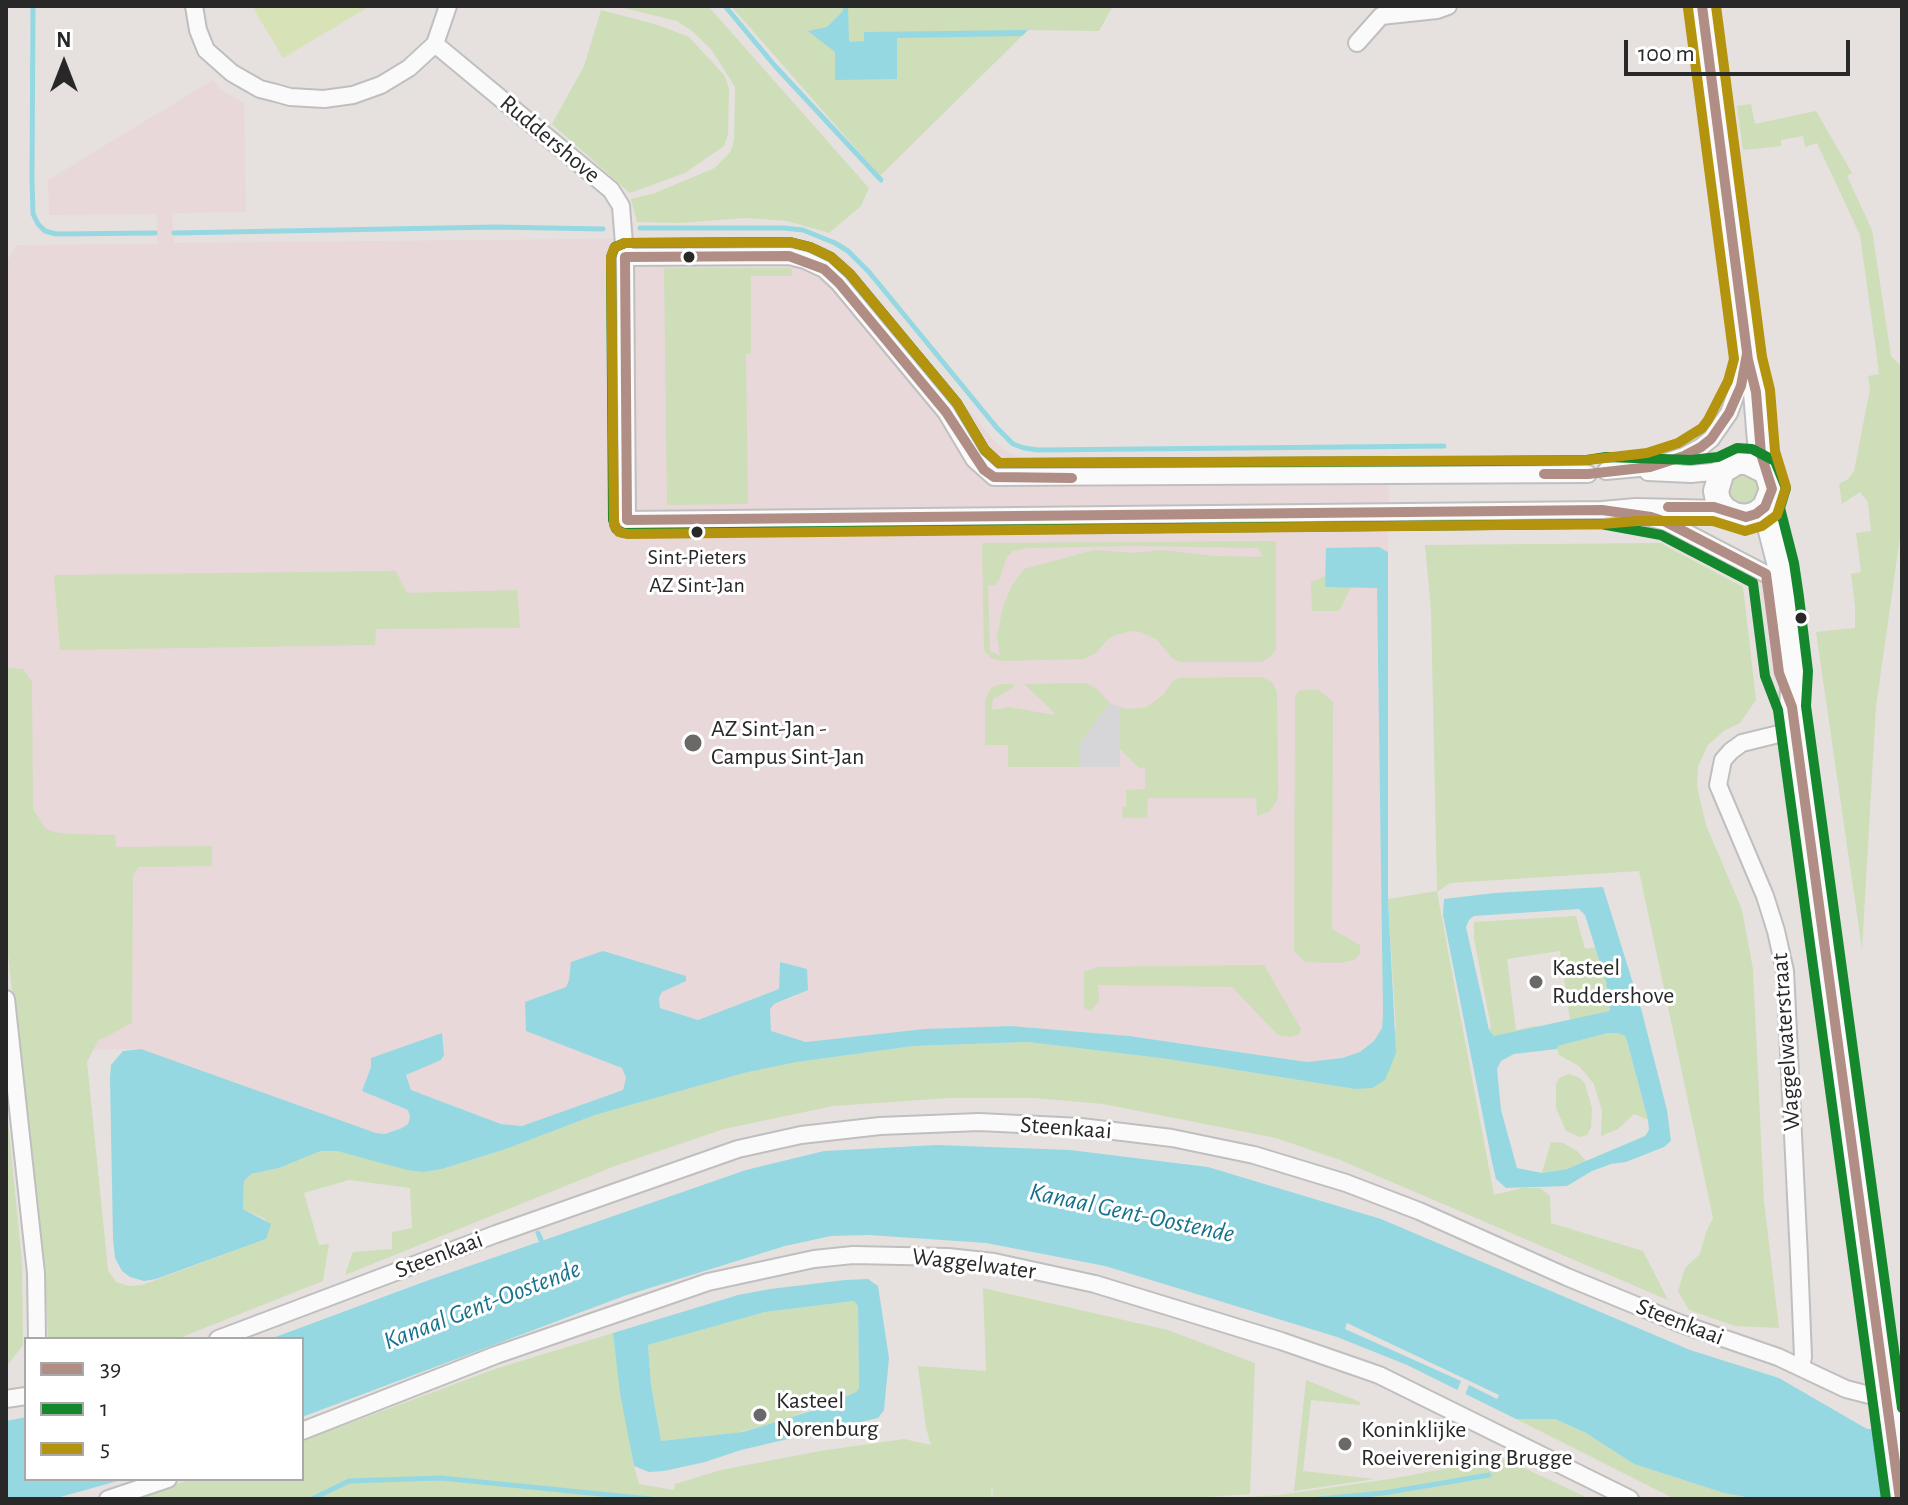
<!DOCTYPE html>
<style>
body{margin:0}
#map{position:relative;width:1908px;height:1505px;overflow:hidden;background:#e6e1de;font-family:"Alegreya Sans",sans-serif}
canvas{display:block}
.frame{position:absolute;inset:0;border:8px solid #282828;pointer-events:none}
.legend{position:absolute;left:24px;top:1337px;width:280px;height:144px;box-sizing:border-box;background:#fff;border:2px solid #a9a9a9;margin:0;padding:10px 14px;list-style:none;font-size:24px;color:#282828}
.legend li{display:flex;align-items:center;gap:16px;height:40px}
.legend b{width:40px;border:2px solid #a9a9a9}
.north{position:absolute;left:24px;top:24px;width:80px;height:80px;-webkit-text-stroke:6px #fff;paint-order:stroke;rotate:0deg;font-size:22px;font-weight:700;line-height:32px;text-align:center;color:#282828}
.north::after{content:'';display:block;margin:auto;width:28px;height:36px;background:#282828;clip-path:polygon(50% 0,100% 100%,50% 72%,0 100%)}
.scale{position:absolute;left:1624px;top:40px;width:226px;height:36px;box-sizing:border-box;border:4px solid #282828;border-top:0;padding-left:10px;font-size:24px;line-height:28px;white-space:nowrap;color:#282828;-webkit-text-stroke:6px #fff;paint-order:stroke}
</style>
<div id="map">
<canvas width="1908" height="1505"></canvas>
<div class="frame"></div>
<ul class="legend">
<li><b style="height:10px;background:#b08e86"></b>39</li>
<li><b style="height:10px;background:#15882e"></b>1</li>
<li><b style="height:10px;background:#b4930e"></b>5</li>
</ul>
<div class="north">N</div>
<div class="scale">100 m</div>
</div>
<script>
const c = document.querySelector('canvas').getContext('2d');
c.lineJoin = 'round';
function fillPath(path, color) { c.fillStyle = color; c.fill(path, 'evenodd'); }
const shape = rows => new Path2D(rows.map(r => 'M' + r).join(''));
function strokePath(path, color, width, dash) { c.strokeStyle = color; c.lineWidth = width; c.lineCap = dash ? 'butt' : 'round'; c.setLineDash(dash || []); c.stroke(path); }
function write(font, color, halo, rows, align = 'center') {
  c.font = font + ' "Alegreya Sans",sans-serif'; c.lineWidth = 6; c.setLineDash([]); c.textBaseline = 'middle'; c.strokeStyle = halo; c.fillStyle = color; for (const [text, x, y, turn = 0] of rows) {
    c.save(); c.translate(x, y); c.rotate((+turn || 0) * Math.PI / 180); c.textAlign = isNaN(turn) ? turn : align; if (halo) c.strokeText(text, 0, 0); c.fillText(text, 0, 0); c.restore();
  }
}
const medical = shape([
 [213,80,219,89,244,103,246,212,172,213,174,243,778,237,808,241,826,247,849,263,995,442,1006,451,1019,457,1038,460,1389,455,1388,552,1379,547,1377,587,1383,1013,1382,1028,1374,1041,1360,1052,1342,1058,1307,1062,1129,1036,1011,1026,924,1029,806,1042,771,1031,770,1009,774,1004,798,996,779,989,698,1020,661,1008,659,998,662,992,686,981,603,951,569,980,566,987,525,1002,622,1068,626,1078,623,1090,522,1126,501,1124,411,1090,406,1075,430,1065,371,1058,371,1067,362,1091,408,1110,410,1117,408,1124,402,1128,385,1134,376,1133,141,1049,19,1052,6,937,6,262,17,245,157,244,157,214,49,215,48,180]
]);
const airport = shape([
 [1110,703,1119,707,1120,767,1079,767,1079,744]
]);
const green = shape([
 [616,6,664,6,667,9,671,6,708,6,869,188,861,206,829,233,787,221,745,218,680,223,637,222,631,199,655,193,715,168,731,151,734,140,735,87,711,49,692,31,677,21],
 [731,6,1113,6,1099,31,1028,30,880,176],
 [601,10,658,25,689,37,724,75,729,88,728,135,724,146,685,173,630,193,552,124,584,66],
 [1751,104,1755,124,1816,111,1852,173,1847,176,1872,230,1891,356,1902,367,1902,523,1876,707,1862,949,1816,632,1855,628,1855,606,1851,574,1861,572,1856,533,1871,531,1868,502,1860,492,1842,504,1839,484,1848,479,1854,471,1870,389,1868,376,1879,374,1875,343,1860,235,1817,143,1805,147,1803,136,1781,140,1781,146,1743,150,1737,106],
 [664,268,792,268,792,276,751,276,751,353,746,354,748,504,667,505],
 '1728 490a15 15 0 1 1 30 0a15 15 0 1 1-30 0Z',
 [1276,541,1276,648,1271,656,1262,662,1180,662,1173,659,1156,639,1140,632,1132,631,1115,635,1107,640,1096,653,1084,659,1001,661,991,658,984,650,982,543],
 [1136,546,1258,548,1263,557,1213,556,1162,550,1133,553,1094,550,1024,569,1011,587,1002,610,997,638,1000,656,990,651,988,586,995,585,999,580,1007,557,1013,551,1028,548],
 [1660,543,1743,587,1756,700,1740,723,1725,730,1708,745,1698,766,1697,786,1706,825,1742,910,1753,969,1764,1201,1779,1328,1735,1326,1689,1310,1678,1291,1685,1268,1700,1254,1706,1232,1713,1218,1639,871,1450,883,1437,892,1494,1195,1522,1188,1540,1188,1550,1196,1551,1223,1643,1251,1668,1300,1340,1160,1276,1138,1103,1104,1034,1098,950,1098,833,1106,724,1129,615,1166,345,1275,353,1252,392,1249,392,1232,412,1228,410,1188,349,1180,304,1193,319,1245,329,1244,323,1281,177,1339,48,1339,45,1273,6,937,6,668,23,669,32,681,33,809,45,828,54,832,69,834,115,835,116,847,212,846,212,866,139,867,133,875,132,1023,98,1041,87,1062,108,1270,116,1282,129,1286,142,1285,266,1239,265,1219,243,1209,244,1181,251,1174,279,1168,321,1151,337,1151,424,1172,442,1169,506,1149,595,1115,744,1073,797,1062,914,1046,1028,1042,1168,1059,1355,1089,1396,1030,1388,899,1437,891,1431,610,1425,545],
 [396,571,407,593,517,590,520,628,376,629,375,645,60,650,54,575],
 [1325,576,1325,587,1351,587,1339,611,1312,611,1311,582],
 [1262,677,1272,682,1277,692,1278,793,1277,800,1270,811,1257,816,1256,798,1148,798,1147,818,1123,818,1122,807,1126,807,1126,790,1145,789,1145,768,1139,768,1119,748,1119,707,1128,709,1147,707,1162,696,1173,681,1180,678],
 [1085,683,1097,689,1110,703,1079,744,1079,767,1008,767,1008,745,985,745,985,700,991,688,1001,684,1015,684,1012,688,993,699,992,710,1009,707,1054,715,1055,713,1024,684],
 [1300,690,1319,690,1333,702,1332,929,1360,945,1360,954,1354,960,1338,963,1306,962,1294,951,1295,696],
 [1576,916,1585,949,1595,947,1606,982,1610,1012,1560,1024,1570,1020,1560,951,1507,959,1516,1030,1536,1026,1537,1029,1494,1036,1489,1030,1491,1027,1474,939,1474,922],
 [1264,965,1301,1029,1299,1034,1291,1037,1278,1035,1232,987,1098,985,1099,1001,1091,1011,1084,1008,1084,972,1097,967],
 [1608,1033,1618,1033,1625,1036,1627,1041,1648,1120,1634,1114,1618,1129,1601,1136,1602,1111,1594,1084,1579,1066,1559,1055,1557,1049,1558,1046],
 [1569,1074,1580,1078,1585,1084,1592,1108,1591,1128,1587,1135,1580,1137,1566,1131,1556,1108,1556,1084,1559,1078],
 [6,1100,22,1263,23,1345,6,1367],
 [1551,1142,1563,1143,1577,1151,1586,1161,1567,1169,1542,1173],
 [983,1288,1168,1330,1255,1363,1250,1494,1182,1499,993,1499,992,1483,991,1499,123,1499,194,1479,302,1479,302,1441,498,1368,613,1333,633,1463,639,1484,674,1490,675,1484,721,1470,820,1451,904,1439,931,1445,926,1428,918,1366,986,1371],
 [854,1301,858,1306,859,1388,856,1392,783,1420,737,1433,661,1441,651,1385,648,1345,765,1312],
 [1306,1380,1360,1402,1360,1405,1311,1400,1303,1471,1375,1479,1294,1491],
 [1516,1419,1555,1419,1586,1433,1634,1464,1724,1493,1756,1499,1675,1499],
 [1503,1458,1590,1499,1209,1499,1280,1495,1390,1479]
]);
const pitch = shape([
 [252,6,370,6,283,58]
]);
const water = shape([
 [843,6,848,6,849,42,864,41,864,32,1028,30,1022,36,897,38,897,79,835,80,835,52,808,31,827,27,843,11],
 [1379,547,1388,552,1388,899,1396,1053,1385,1080,1372,1088,1355,1089,1168,1059,1028,1042,914,1046,797,1062,744,1073,595,1115,506,1149,442,1169,424,1172,407,1170,337,1151,321,1151,279,1168,251,1174,244,1181,243,1209,271,1224,266,1239,156,1279,144,1281,130,1277,122,1271,115,1258,113,1238,110,1078,111,1065,123,1051,141,1049,376,1133,385,1134,402,1128,408,1124,410,1117,408,1110,362,1091,371,1067,371,1058,442,1033,444,1055,441,1060,406,1075,411,1090,501,1124,522,1126,623,1090,626,1078,622,1068,526,1031,525,1002,566,987,569,980,571,962,603,951,686,976,686,981,662,992,659,998,660,1008,698,1020,779,989,780,962,807,969,808,990,774,1004,770,1009,771,1031,806,1042,924,1029,1011,1026,1129,1036,1307,1062,1342,1058,1360,1052,1374,1041,1382,1028,1383,1013,1377,588,1325,587,1326,548],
 [1603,887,1642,1012,1667,1110,1671,1141,1664,1147,1626,1162,1611,1164,1592,1171,1567,1186,1506,1188,1496,1179,1492,1162,1443,915,1444,899,1494,893],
 [1579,909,1585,915,1606,982,1610,1011,1494,1036,1489,1030,1466,927,1469,920,1474,916],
 [1608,1033,1618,1033,1625,1036,1627,1041,1648,1120,1649,1130,1645,1136,1567,1169,1542,1173,1517,1168,1501,1110,1497,1069,1501,1061,1514,1054,1557,1049,1558,1046],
 [937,1145,1070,1150,1208,1167,1381,1219,1690,1350,1779,1378,1867,1429,1902,1429,1902,1499,1756,1499,1724,1493,1634,1464,1586,1433,1555,1419,1516,1419,1407,1365,1337,1337,1105,1266,986,1243,869,1235,831,1236,785,1246,624,1296,302,1417,302,1339,270,1339,429,1280,746,1170,824,1151],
 [845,1280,868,1279,878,1286,889,1358,884,1410,878,1418,741,1450,705,1462,664,1471,649,1472,634,1466,620,1393,613,1333,738,1295,770,1289],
 [854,1301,858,1306,859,1388,856,1392,811,1411,743,1432,661,1441,651,1385,648,1345,765,1312],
 [26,1417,26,1479,125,1479,53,1499,6,1499,6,1421]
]);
const pier = shape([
 [1347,1323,1499,1395,1497,1399,1469,1385,1465,1395,1457,1391,1461,1381,1345,1329]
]);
const stream = shape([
 [33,6,32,180,33,214,38,224,45,231,56,234,155,233],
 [725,6,775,66,881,180],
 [640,228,784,228,803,230,835,243,848,251,869,272,997,428,1013,444,1024,448,1038,450,1444,446],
 [174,233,496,227,603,229],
 [538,1233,544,1247],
 [312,1499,349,1481,441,1478,650,1499],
 [1319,1499,1384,1493,1489,1475]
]);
const street = shape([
 [194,6,198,30,206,50,232,73,260,89,276,93,290,97,324,99,353,95,381,85,409,68,435,44,448,6],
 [1357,43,1381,16,1437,10,1448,6],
 [435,44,611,190,621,206,625,257,627,520,1602,510,1636,507,1724,509],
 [625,257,789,256,805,260,824,269,839,283,946,412,974,459,994,477,1588,474],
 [1606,471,1650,467,1684,456,1701,447,1711,439,1729,413,1746,366],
 [1648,472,1691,474,1722,471],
 [1636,514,1666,522,1766,574],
 [1795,730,1742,743,1731,751,1723,760,1718,785,1765,896,1776,931,1785,971,1799,1257,1803,1357,1801,1367],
 [6,999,36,1273,37,1339],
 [218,1339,496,1234,738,1149,801,1135,880,1126,979,1122,1081,1127,1172,1138,1254,1155,1346,1183,1419,1211,1567,1277,1679,1323,1778,1357,1846,1389,1881,1398,1902,1397],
 [6,1399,26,1396],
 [302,1431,496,1355,708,1282,814,1259,853,1255,948,1257,994,1262,1095,1284,1281,1341,1379,1375,1630,1499],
 [108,1499,168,1479]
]);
const secondary = shape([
 [1702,6,1748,360,1756,392,1761,454,1772,489,1765,507,1756,514,1746,517,1734,515,1724,509,1718,501,1716,491,1722,471,1737,462,1747,462,1765,471],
 [1765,507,1780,566,1785,599,1794,671,1792,707,1882,1360]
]);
const secondaryBridge = shape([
 [1882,1360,1900,1499]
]);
const bus1 = shape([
 [625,257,789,256,824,269,839,283,946,412,984,470,994,477,1072,478],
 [625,257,627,520],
 [1544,474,1588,474,1650,467,1684,456,1701,447,1711,439,1729,413,1741,386,1747,354],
 [1668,507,1714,507,1746,517,1756,514,1765,507,1772,489,1761,454,1756,392,1748,360,1702,6],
 [627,520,1602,510,1651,517,1666,522,1766,574,1779,673,1792,707,1900,1499]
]);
const bus2 = shape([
 [1886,1499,1778,710,1765,676,1753,583,1661,535,1601,524,623,533,616,529,613,520,611,257,615,247,625,243,790,242,810,247,831,257,850,274,957,403,985,450,999,463,1490,461,1587,460,1606,457,1691,460,1718,457,1737,448,1752,449,1775,461,1786,488,1780,508,1794,563,1799,597,1808,671,1806,706,1902,1408]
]);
const bus3 = shape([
 [1688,8,1734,359,1728,381,1708,420,1702,428,1678,443,1647,453,1587,460,999,463,985,450,957,403,850,274,831,257,810,247,790,242,624,243,614,248,611,257,614,525,619,532,627,534,1602,524,1637,521,1713,521,1745,531,1762,526,1777,515,1786,487,1775,451,1770,390,1762,357,1716,6]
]);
const markers = [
 [689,257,7,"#282828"],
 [697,532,7,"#282828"],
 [1801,618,7,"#282828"],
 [693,743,10,"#6a6968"],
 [1536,982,8,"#6a6968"],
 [760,1415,8,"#6a6968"],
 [1345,1444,8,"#6a6968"]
];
const busNames = [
 ["Sint-Pieters",697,557],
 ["AZ Sint-Jan",697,585]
];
const streetNames = [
 ["Ruddershove",550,139,40],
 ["Waggelwaterstraat",1786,1042,-94],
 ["Steenkaai",1066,1128,4],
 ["Steenkaai",439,1255,-21],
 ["Waggelwater",974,1264,7],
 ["Steenkaai",1680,1322,21]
];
const poiNames = [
 ["AZ Sint-Jan -",711,729],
 ["Campus Sint-Jan",711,757],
 ["Kasteel",1552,968],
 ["Ruddershove",1552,996],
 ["Kasteel",776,1401],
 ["Norenburg",776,1429],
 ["Koninklijke",1361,1430],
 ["Roeivereniging Brugge",1361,1458]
];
const waterNames = [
 ["Kanaal Gent-Oostende",1132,1213,12],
 ["Kanaal Gent-Oostende",482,1305,-21]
];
fillPath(medical, '#e8d8d9');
fillPath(airport, '#d6d6d9');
fillPath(green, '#cddeb9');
fillPath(pitch, '#d8e2b7');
fillPath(water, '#96d8e2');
fillPath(pier, '#e6e1de');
strokePath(stream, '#96d8e2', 5);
strokePath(street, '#c0bfbf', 20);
strokePath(secondary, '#c0bfbf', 28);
strokePath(street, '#fbfafa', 16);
strokePath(secondary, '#fbfafa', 24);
strokePath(secondaryBridge, '#c0bfbf', 28, []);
strokePath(secondaryBridge, '#fbfafa', 24);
strokePath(bus1, '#b08e86', 10);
strokePath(bus2, '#15882e', 10);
strokePath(bus3, '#b4930e', 10);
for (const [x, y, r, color] of markers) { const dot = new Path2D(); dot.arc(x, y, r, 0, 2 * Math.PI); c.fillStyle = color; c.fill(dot); strokePath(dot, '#fff', 3); }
write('22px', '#282828', '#fff', busNames);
write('24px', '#282828', '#fff', streetNames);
write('24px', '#282828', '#fff', poiNames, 'left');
write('italic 26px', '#17728c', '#fff', waterNames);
</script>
